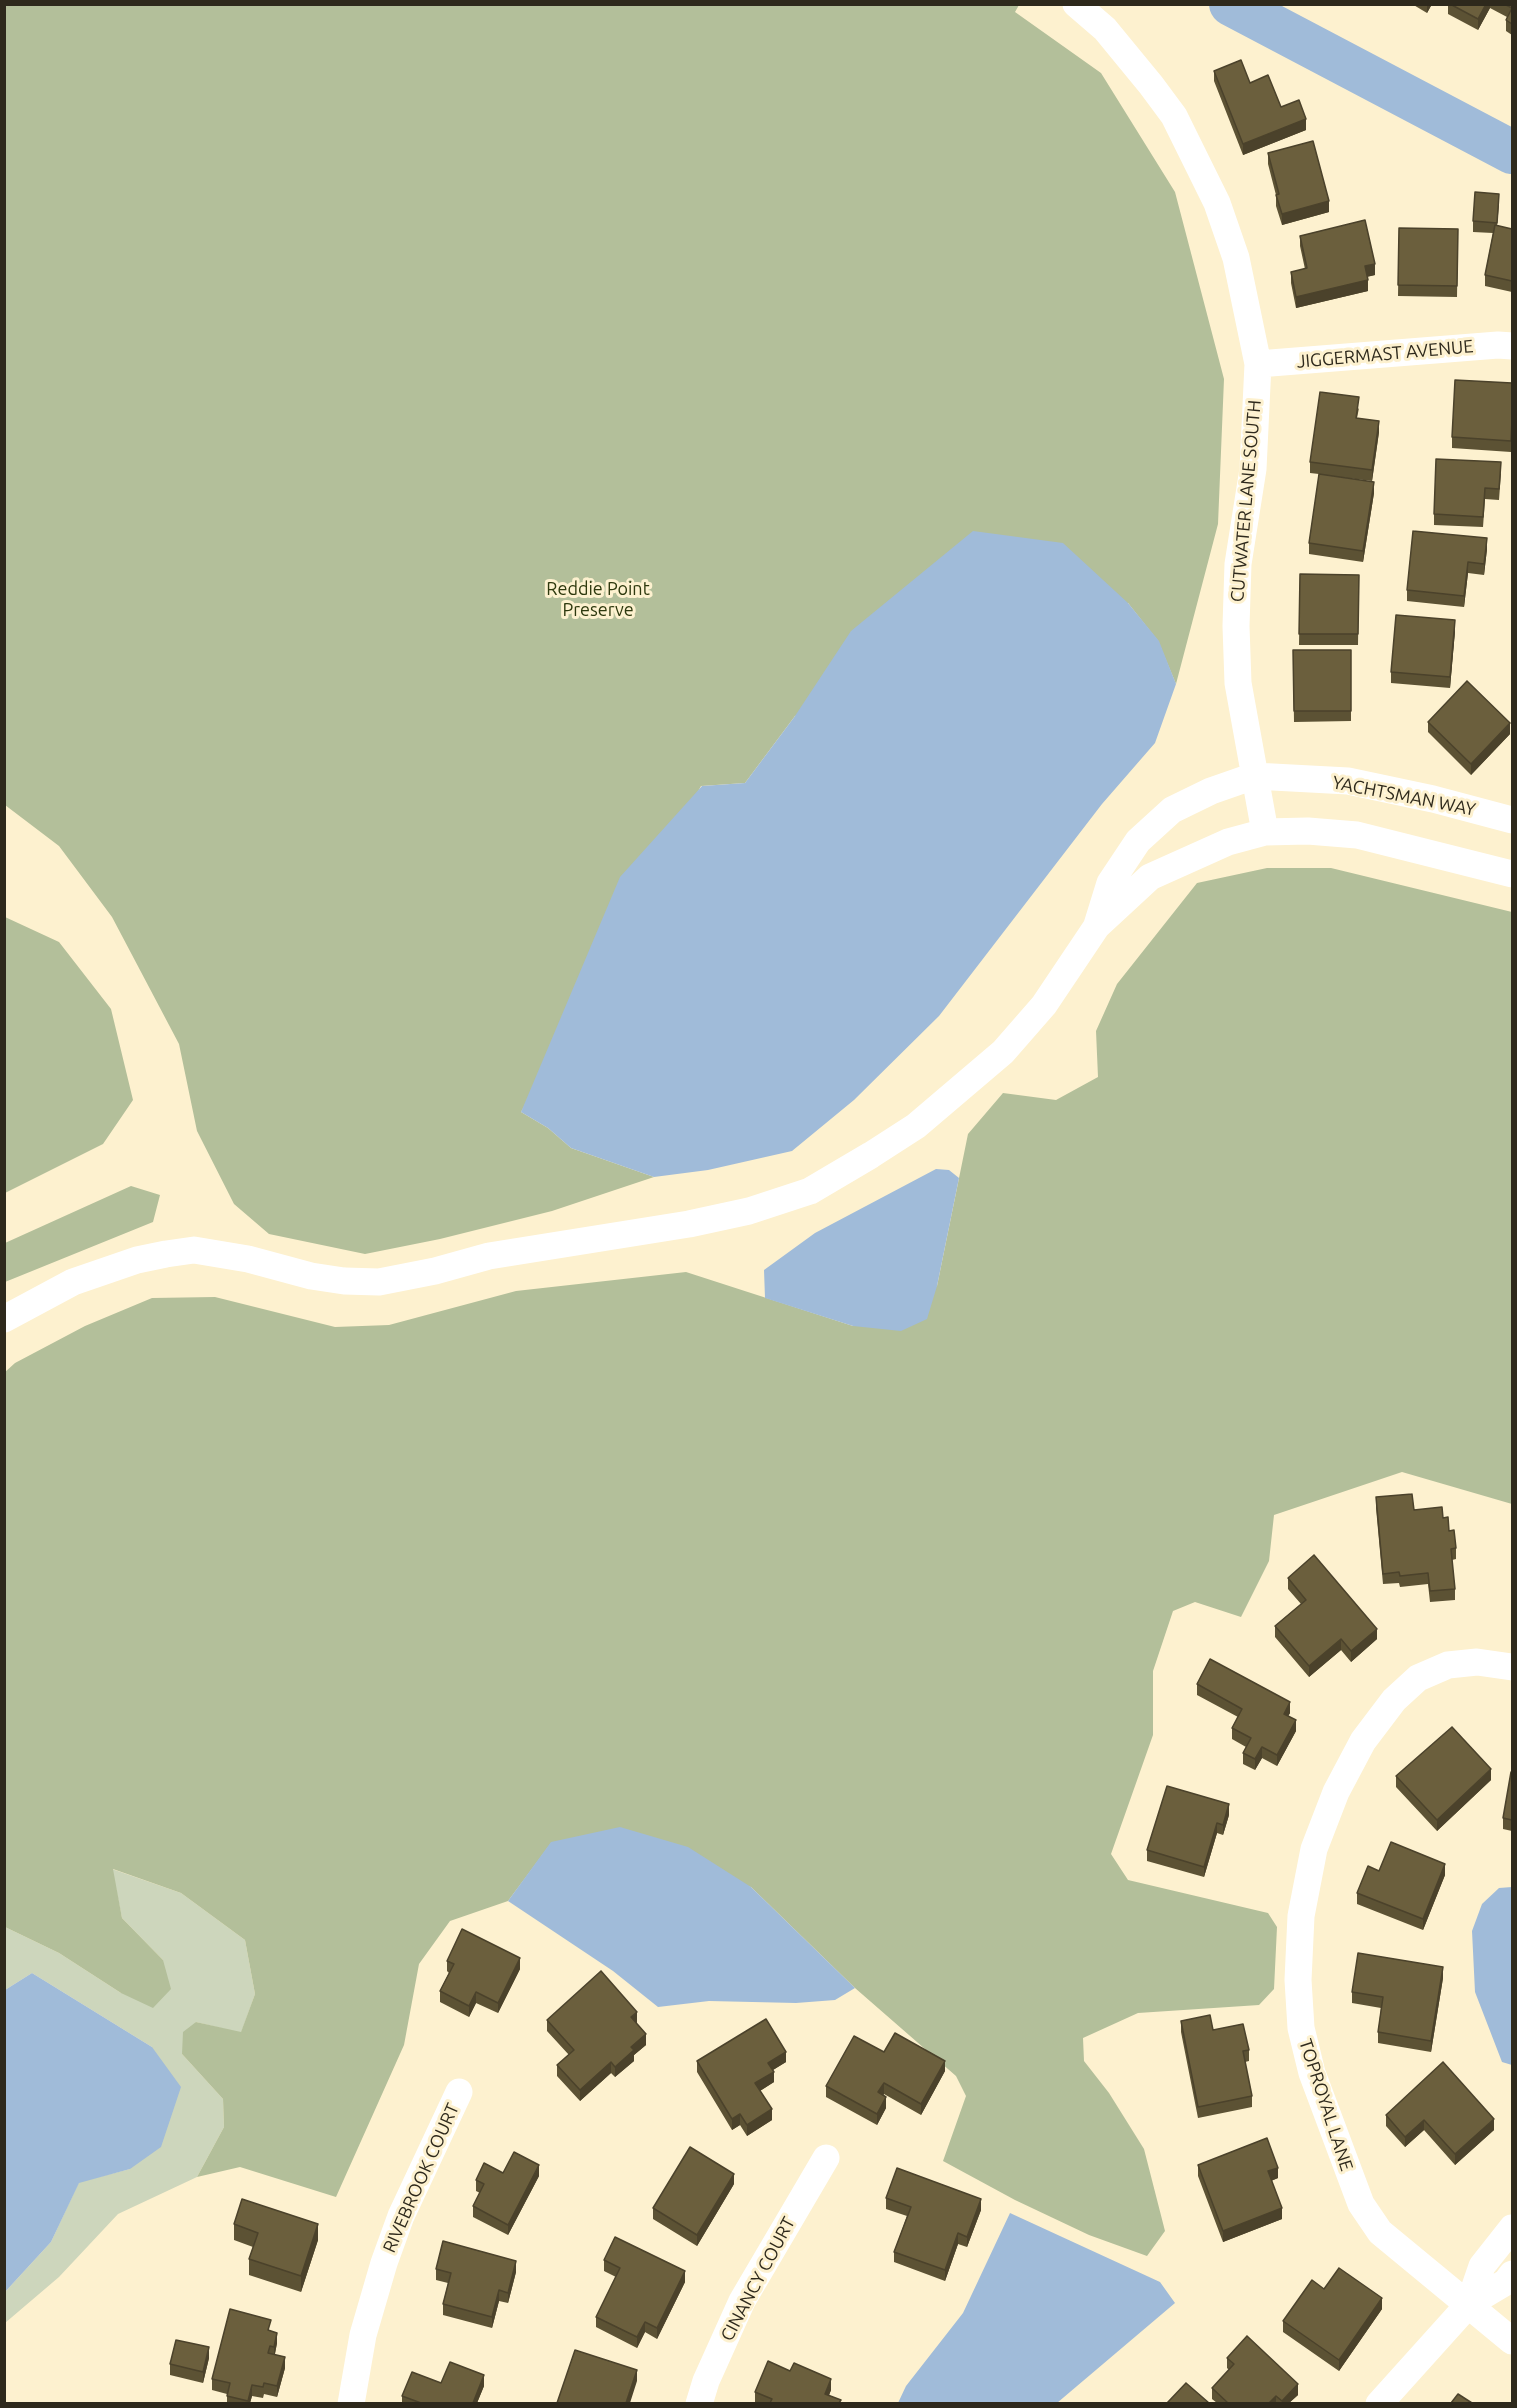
<!DOCTYPE html>
<style>
body{margin:0}
#map{position:relative;width:1517px;height:2408px;overflow:hidden;background:#fdf1cf;font-family:Ubuntu,sans-serif}
canvas{display:block}
.frame{position:absolute;inset:0;border:6px solid #2e291c;pointer-events:none}
</style>
<div id="map">
<canvas width="1517" height="2408"></canvas>
<div class="frame"></div>
</div>
<script>
const c = document.querySelector('canvas').getContext('2d');
c.lineJoin = 'round';
function fillPath(path, color) { c.fillStyle = color; c.fill(path, 'evenodd'); }
const shape = rows => new Path2D(rows.map(r => 'M' + r).join(''));
function strokePath(path, color, width, dash) { c.strokeStyle = color; c.lineWidth = width; c.lineCap = dash ? 'butt' : 'round'; c.setLineDash(dash || []); c.stroke(path); }
function write(font, color, halo, rows, align = 'center') {
  c.font = font + ' Ubuntu,sans-serif'; c.lineWidth = 6; c.setLineDash([]); c.textBaseline = 'middle'; c.strokeStyle = halo; c.fillStyle = color; for (const [text, x, y, turn = 0] of rows) {
    c.save(); c.translate(x, y); c.rotate((+turn || 0) * Math.PI / 180); c.textAlign = isNaN(turn) ? turn : align; if (halo) c.strokeText(text, 0, 0); c.fillText(text, 0, 0); c.restore();
  }
}
const green = shape([
 [112,1869,181,1893,245,1940,255,1994,241,2033,196,2022,182,2054,223,2099,224,2127,197,2177,118,2214,59,2277,5,2323,5,2292,51,2242,79,2182,130,2169,152,2047,32,1973,5,1990,5,1927,59,1953,121,1993,163,1960,122,1918]
]);
const forest = shape([
 [4,5,1019,5,1015,12,1101,73,1175,192,1224,379,1218,524,1176,684,1158,641,1128,603,795,716,745,783,701,786,521,1112,548,1128,571,1148,654,1177,552,1211,440,1239,365,1254,269,1234,234,1204,197,1131,179,1044,112,917,59,846,5,805],
 [1267,868,1331,868,1512,912,1512,1504,1402,1472,1274,1515,1269,1561,1241,1617,1195,1602,1173,1611,1153,1671,1153,1735,1111,1854,1128,1880,1268,1913,1277,1927,1274,1989,1259,2005,1138,2013,1083,2038,1084,2061,1109,2093,1144,2149,1165,2231,1147,2256,1089,2235,1015,2200,943,2161,966,2096,956,2076,855,1988,751,1887,552,1842,508,1901,450,1921,419,1964,404,2045,336,2197,240,2167,197,2177,224,2127,223,2099,182,2054,183,2032,196,2022,241,2032,255,1994,245,1940,181,1893,113,1869,122,1918,163,1960,171,1989,153,2008,121,1993,59,1953,5,1927,4,1373,15,1363,85,1326,152,1298,215,1297,335,1327,389,1325,516,1291,686,1272,853,1326,937,1286,968,1134,1003,1093,1056,1100,1098,1077,1096,1031,1117,984,1197,883],
 [5,917,59,942,111,1009,133,1100,103,1144,5,1193],
 [131,1186,160,1195,153,1222,5,1282,5,1243]
]);
const water = shape([
 [973,531,1063,543,1128,603,1159,641,1176,684,1155,743,1102,804,939,1016,854,1100,792,1151,708,1170,654,1177,571,1148,548,1128,521,1112,620,877,702,786,745,783,795,716,851,631],
 [936,1169,949,1170,959,1178,937,1286,927,1319,901,1331,853,1326,765,1298,764,1270,815,1233],
 [620,1827,688,1847,751,1887,855,1988,835,2000,796,2003,709,2001,658,2007,613,1971,508,1901,551,1842],
 [1512,1887,1512,2065,1502,2062,1475,1992,1472,1931,1482,1904,1499,1888],
 [32,1973,152,2047,181,2087,161,2147,130,2169,79,2183,51,2242,5,2292,5,1990],
 [1010,2213,1160,2282,1175,2303,1057,2403,898,2403,906,2386,963,2313]
]);
const river = shape([
 [1231,4,1512,152]
]);
const street = shape([
 [1076,4,1105,29,1151,85,1174,116,1217,203,1236,258,1258,364,1253,469,1238,564,1236,626,1238,683,1265,832],
 [1258,364,1498,345,1512,346],
 [1097,925,1110,883,1138,841,1172,810,1211,791,1254,776,1348,781,1433,799,1512,820],
 [4,1319,73,1282,137,1260,166,1254,194,1250,248,1259,311,1276,344,1281,379,1282,435,1271,489,1256,689,1224,749,1211,810,1191,871,1155,916,1126,1003,1052,1044,1005,1097,926,1150,877,1228,842,1265,832,1308,831,1357,835,1512,874],
 [1512,1667,1477,1662,1448,1665,1418,1678,1394,1700,1363,1741,1336,1792,1314,1849,1301,1916,1298,1980,1301,2028,1312,2073,1361,2204,1380,2232,1512,2341],
 [1469,2304,1482,2266,1512,2228],
 [351,2404,363,2335,384,2263,401,2216,459,2092],
 [699,2404,706,2381,742,2301,826,2158],
 [1379,2404,1469,2304,1506,2282,1512,2274]
]);
const wall = shape([
 [1412,4,1432,4,1427,13],
 [1448,4,1512,4,1512,35,1506,31,1506,20,1507,17,1490,8,1478,30,1448,14],
 [1214,71,1250,83,1281,107,1306,130,1243,155,1214,81],
 [1268,153,1329,212,1282,225,1276,206,1276,195,1268,164],
 [1499,205,1497,226,1512,229,1512,292,1485,286,1485,275,1493,233,1473,232,1473,221],
 [1399,228,1458,229,1457,297,1398,296],
 [1300,236,1375,275,1367,277,1368,291,1296,308,1291,283,1291,272,1305,269,1300,246],
 [1512,383,1511,452,1452,448,1452,437],
 [1359,408,1357,418,1379,432,1372,481,1330,476,1374,493,1363,562,1309,554,1309,543,1319,474,1310,473,1310,462],
 [1501,473,1499,500,1485,499,1483,527,1434,525,1434,514],
 [1487,549,1484,575,1468,573,1464,607,1407,601,1407,590],
 [1300,574,1359,575,1358,645,1299,645],
 [1455,631,1450,688,1391,683,1391,672],
 [1293,650,1351,650,1351,721,1294,722],
 [1428,722,1510,734,1471,775,1428,732],
 [1376,1497,1414,1510,1443,1518,1449,1531,1456,1548,1456,1559,1452,1560,1455,1589,1455,1600,1430,1602,1428,1584,1400,1587,1399,1583,1383,1584,1376,1508],
 [1288,1578,1377,1639,1351,1662,1341,1650,1309,1677,1275,1637,1275,1626,1301,1604,1288,1589],
 [1197,1684,1290,1713,1288,1716,1296,1731,1277,1766,1262,1758,1255,1770,1243,1764,1243,1753,1246,1747,1232,1739,1232,1728,1238,1717,1197,1695],
 [1512,1773,1512,1831,1503,1829,1503,1818],
 [1396,1776,1491,1780,1437,1831,1396,1787],
 [1229,1815,1223,1835,1217,1833,1204,1877,1147,1861,1147,1850],
 [1379,1871,1445,1875,1423,1930,1357,1904,1357,1893],
 [447,1961,520,1969,498,2013,476,2003,469,2017,440,2002,440,1991,449,1973,447,1971],
 [1443,1978,1431,2052,1378,2043,1378,2032,1381,2008,1352,2003,1352,1992],
 [547,2020,637,2023,636,2023,646,2045,634,2055,634,2061,615,2077,611,2073,580,2101,557,2076,557,2065,569,2055,547,2031],
 [1181,2021,1213,2030,1249,2050,1249,2061,1245,2062,1252,2096,1252,2107,1198,2118,1181,2032],
 [884,2052,945,2071,921,2115,884,2094,883,2095,886,2108,877,2125,826,2097,826,2086],
 [697,2061,786,2062,773,2070,774,2082,760,2091,772,2120,747,2136,740,2125,732,2130,697,2072],
 [1386,2115,1494,2130,1455,2165,1424,2130,1405,2147,1386,2126],
 [1198,2165,1278,2178,1271,2181,1282,2219,1223,2242,1198,2176],
 [503,2173,539,2176,508,2235,473,2217,473,2206,480,2193,476,2191,476,2180],
 [734,2184,697,2246,653,2219,653,2208],
 [886,2198,981,2210,967,2247,958,2244,945,2281,894,2262,894,2252,907,2216,886,2209],
 [234,2224,318,2240,301,2292,249,2275,249,2259,253,2247,234,2240],
 [604,2260,685,2282,657,2339,645,2332,637,2348,596,2327,596,2317,616,2277,604,2271],
 [436,2269,516,2272,508,2303,499,2301,492,2328,443,2315,443,2304,448,2283,436,2280],
 [1324,2289,1382,2309,1339,2371,1283,2332,1283,2321],
 [271,2331,277,2343,275,2354,285,2368,277,2397,264,2394,263,2398,252,2396,250,2403,227,2403,227,2394,212,2390,212,2379],
 [209,2358,203,2383,170,2375,170,2364],
 [1227,2358,1298,2395,1289,2403,1217,2403,1212,2399,1212,2388,1229,2370,1227,2368],
 [441,2383,484,2386,477,2403,402,2403,402,2396],
 [831,2390,829,2395,841,2403,758,2403,755,2402,755,2392]
]);
const shadedWall = shape([
 [1427,4,1432,4,1427,13],
 [1486,4,1490,4,1490,8,1478,30,1478,19],
 [1306,119,1306,130,1243,155,1243,144],
 [1329,201,1329,212,1282,225,1282,214],
 [1375,264,1375,275,1365,277,1365,266],
 [1368,280,1368,291,1296,308,1296,297],
 [1379,421,1379,432,1372,481,1372,470],
 [1374,482,1374,493,1363,562,1363,551],
 [1487,538,1487,549,1484,575,1484,564],
 [1468,562,1468,573,1464,607,1464,596],
 [1455,620,1455,631,1450,688,1450,677],
 [1510,723,1510,734,1471,775,1471,764],
 [1377,1629,1377,1639,1351,1662,1351,1651],
 [1341,1639,1341,1650,1309,1677,1309,1666],
 [1290,1702,1290,1713,1284,1724,1284,1714],
 [1296,1720,1296,1731,1277,1766,1277,1755],
 [1262,1747,1262,1758,1255,1770,1255,1759],
 [1491,1769,1491,1780,1437,1831,1437,1820],
 [1229,1804,1229,1815,1223,1835,1223,1825],
 [1217,1823,1217,1833,1204,1877,1204,1867],
 [1445,1864,1445,1875,1423,1930,1423,1919],
 [520,1958,520,1969,498,2013,498,2003],
 [1443,1967,1443,1978,1431,2052,1431,2041],
 [476,1992,476,2003,469,2017,469,2006],
 [637,2012,637,2023,631,2028,631,2017],
 [646,2034,646,2045,634,2055,634,2061,615,2077,615,2067,631,2047],
 [786,2052,786,2062,768,2073,768,2063],
 [945,2061,945,2071,921,2115,921,2104],
 [611,2062,611,2073,580,2101,580,2090],
 [774,2072,774,2082,755,2094,755,2083],
 [884,2083,884,2094,878,2103,878,2092],
 [886,2097,886,2108,877,2125,877,2114],
 [772,2109,772,2120,747,2136,747,2125],
 [740,2114,740,2125,732,2130,732,2119],
 [1494,2119,1494,2130,1455,2165,1455,2154],
 [1424,2120,1424,2130,1405,2147,1405,2137],
 [539,2165,539,2176,508,2235,508,2225],
 [1278,2168,1278,2178,1268,2182,1268,2171],
 [734,2174,734,2184,697,2246,697,2235],
 [981,2199,981,2210,967,2247,967,2237],
 [1282,2208,1282,2219,1223,2242,1223,2231],
 [318,2224,318,2240,301,2292,301,2276],
 [958,2233,958,2244,945,2281,945,2270],
 [516,2261,516,2272,508,2303,508,2293],
 [685,2271,685,2282,657,2339,657,2328],
 [499,2290,499,2301,492,2328,492,2317],
 [1382,2298,1382,2309,1339,2371,1339,2360],
 [645,2322,645,2332,637,2348,637,2337],
 [277,2333,277,2343,274,2358,274,2347],
 [209,2347,209,2358,203,2383,203,2372],
 [285,2357,285,2368,277,2397,277,2386],
 [637,2370,637,2381,630,2403,626,2403],
 [484,2375,484,2386,477,2403,473,2403],
 [831,2379,831,2390,826,2403,825,2394],
 [1298,2384,1298,2395,1289,2403,1282,2403,1282,2401],
 [252,2385,252,2396,250,2403,248,2403],
 [1276,2396,1276,2403,1269,2403]
]);
const building = shape([
 [1450,4,1486,4,1478,19,1450,4],
 [1504,4,1512,4,1512,24,1506,20,1512,8,1504,4],
 [1241,60,1250,83,1268,75,1281,107,1299,100,1306,119,1243,144,1214,71,1241,60],
 [1313,141,1329,201,1282,214,1276,195,1279,194,1268,153,1313,141],
 [1475,192,1499,194,1497,223,1473,221,1475,192],
 [1365,220,1375,264,1365,266,1368,280,1296,297,1291,272,1307,268,1300,236,1365,220],
 [1495,225,1512,229,1512,281,1485,275,1495,225],
 [1399,228,1458,229,1457,286,1398,285,1399,228],
 [1455,380,1512,383,1512,420,1511,441,1452,437,1455,380],
 [1320,392,1359,397,1356,418,1379,421,1372,470,1310,462,1320,392],
 [1436,459,1501,462,1499,489,1485,488,1483,517,1434,514,1436,459],
 [1319,474,1374,482,1363,551,1309,543,1319,474],
 [1413,531,1487,538,1484,564,1468,562,1464,596,1407,590,1413,531],
 [1300,574,1359,575,1358,634,1299,634,1300,574],
 [1396,615,1455,620,1450,677,1391,672,1396,615],
 [1293,650,1351,650,1351,711,1294,711,1293,650],
 [1467,681,1510,723,1471,764,1428,722,1467,681],
 [1412,1494,1414,1510,1442,1507,1443,1518,1448,1517,1449,1531,1454,1530,1456,1548,1451,1549,1455,1589,1430,1591,1428,1573,1400,1576,1399,1572,1383,1574,1376,1497,1412,1494],
 [1314,1555,1377,1629,1351,1651,1341,1639,1309,1666,1275,1626,1306,1600,1288,1578,1314,1555],
 [1210,1659,1290,1702,1284,1714,1296,1720,1277,1755,1262,1747,1255,1759,1243,1753,1251,1738,1232,1728,1242,1709,1197,1684,1210,1659],
 [1452,1727,1491,1769,1437,1820,1396,1776,1452,1727],
 [1511,1772,1512,1773,1512,1820,1503,1818,1511,1772],
 [1167,1786,1229,1804,1223,1825,1217,1823,1204,1867,1147,1850,1167,1786],
 [1391,1842,1445,1864,1423,1919,1357,1893,1368,1866,1379,1871,1391,1842],
 [462,1929,520,1958,498,2003,476,1992,469,2006,440,1991,454,1964,447,1961,462,1929],
 [1358,1953,1443,1967,1431,2041,1378,2032,1383,1997,1352,1992,1358,1953],
 [601,1971,637,2012,631,2017,646,2034,631,2047,634,2050,615,2067,611,2062,580,2090,557,2065,574,2050,547,2020,601,1971],
 [1210,2015,1213,2030,1243,2024,1249,2050,1243,2051,1252,2096,1198,2107,1181,2021,1210,2015],
 [766,2019,786,2052,768,2063,774,2072,755,2083,772,2109,747,2125,740,2114,732,2119,697,2061,766,2019],
 [895,2033,945,2061,921,2104,884,2083,878,2092,886,2097,877,2114,826,2086,854,2036,884,2052,895,2033],
 [1443,2062,1494,2119,1455,2154,1424,2120,1405,2137,1386,2115,1443,2062],
 [1267,2138,1278,2168,1268,2171,1282,2208,1223,2231,1198,2165,1267,2138],
 [690,2147,734,2174,697,2235,653,2208,690,2147],
 [514,2152,539,2165,508,2225,473,2206,484,2184,476,2180,484,2163,503,2173,514,2152],
 [897,2168,981,2199,967,2237,958,2233,945,2270,894,2252,911,2207,886,2198,897,2168],
 [242,2199,318,2224,301,2276,249,2259,258,2233,234,2224,242,2199],
 [615,2237,685,2271,657,2328,645,2322,637,2337,596,2317,620,2268,604,2260,615,2237],
 [443,2241,516,2261,508,2293,499,2290,492,2317,443,2304,451,2273,436,2269,443,2241],
 [1339,2268,1382,2298,1339,2360,1283,2321,1312,2280,1324,2289,1339,2268],
 [230,2309,271,2320,268,2330,277,2333,274,2347,270,2346,268,2353,285,2357,277,2386,264,2383,263,2387,252,2385,248,2401,227,2396,230,2383,212,2379,230,2309],
 [1247,2336,1298,2384,1282,2401,1276,2396,1269,2403,1228,2403,1212,2388,1234,2364,1227,2358,1247,2336],
 [176,2340,209,2347,203,2372,170,2364,176,2340],
 [575,2350,637,2370,626,2403,557,2403,575,2350],
 [768,2361,790,2371,794,2363,831,2379,825,2394,841,2400,839,2403,770,2403,772,2399,755,2392,768,2361],
 [450,2362,484,2375,473,2403,421,2403,402,2396,412,2372,441,2383,450,2362],
 [1186,2383,1209,2403,1167,2403,1186,2383],
 [1458,2394,1472,2403,1451,2403,1458,2394]
]);
const streetNames = [
 ["JIGGERMAST AVENUE",1385,354,-5],
 ["CUTWATER LANE SOUTH",1246,501,-85],
 ["YACHTSMAN WAY",1404,796,11],
 ["TOPROYAL LANE",1326,2105,72],
 ["RIVEBROOK COURT",421,2178,-66],
 ["CINANCY COURT",758,2279,-62]
];
const parkNames = [
 ["Reddie Point",598,589],
 ["Preserve",598,610]
];
fillPath(green, '#cdd6bc');
fillPath(forest, '#b3bf9a');
fillPath(water, '#a0bbd9');
strokePath(river, '#a0bbd9', 44);
strokePath(street, '#fff', 27);
fillPath(wall, '#5c5234');
fillPath(shadedWall, '#4b422b');
fillPath(building, '#6b5f3d');
strokePath(building, '#4b422b', 1.5);
write('18px', '#2e291c', '#fdf1cf', streetNames);
write('18px', '#2e390e', '#fdf1cf', parkNames);
</script>
